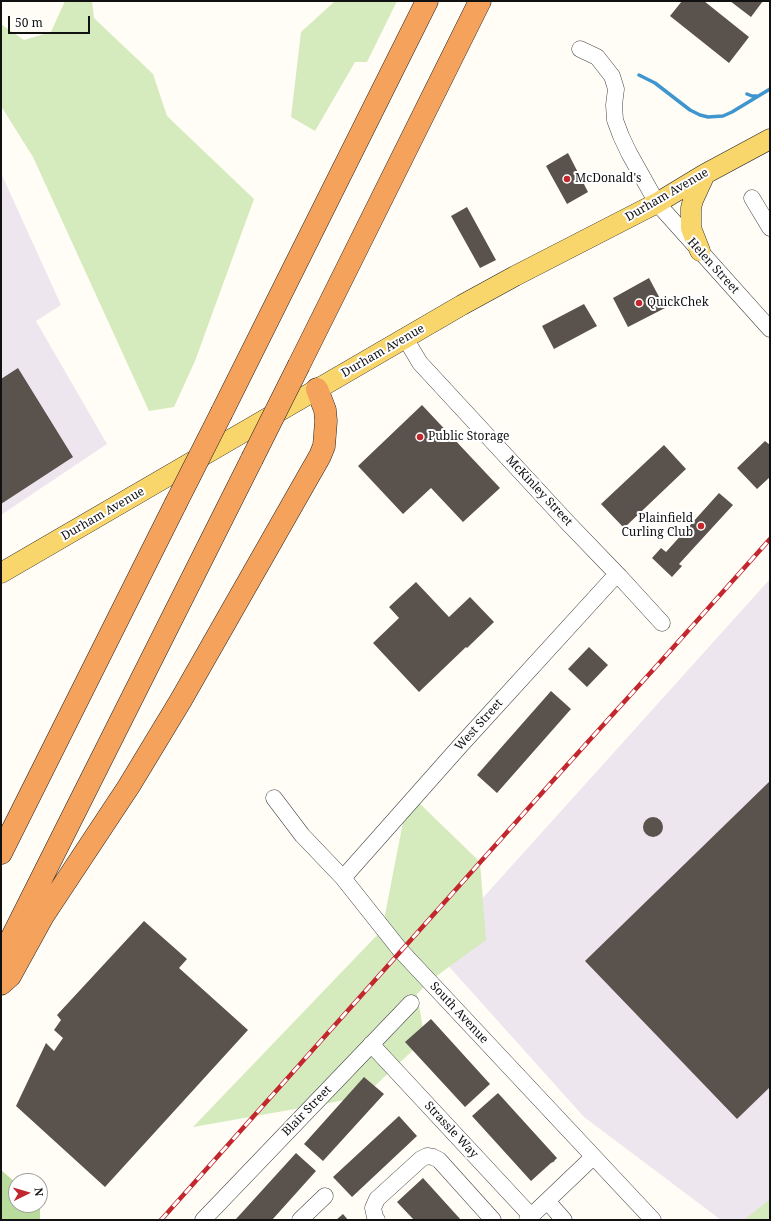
<!DOCTYPE html>
<style>
body{margin:0}
#map{position:relative;width:771px;height:1221px;overflow:hidden;background:#fffdf5;font-family:"Noto Serif",serif}
canvas{display:block}
.frame{position:absolute;inset:0;border:2px solid #111;pointer-events:none}
.north{position:absolute;left:8px;top:1173px;width:40px;height:40px;box-sizing:border-box;background:#fff;border:1px solid #a0a0a0;border-radius:50%;rotate:85deg;font-size:11px;font-weight:700;line-height:16px;text-align:center;color:#111}
.north::after{content:'';display:block;margin:auto;width:14px;height:18px;background:#c4262e;clip-path:polygon(50% 0,100% 100%,50% 72%,0 100%)}
.scale{position:absolute;left:8px;top:16px;width:82px;height:18px;box-sizing:border-box;border:2px solid #111;border-top:0;padding-left:5px;font-size:12px;line-height:14px;white-space:nowrap;color:#111;-webkit-text-stroke:3px #fff;paint-order:stroke}
</style>
<div id="map">
<canvas width="771" height="1221"></canvas>
<div class="frame"></div>
<div class="north">N</div>
<div class="scale">50 m</div>
</div>
<script>
const c = document.querySelector('canvas').getContext('2d');
c.lineJoin = 'round';
function fillPath(path, color) { c.fillStyle = color; c.fill(path, 'evenodd'); }
const shape = rows => new Path2D(rows.map(r => 'M' + r).join(''));
function strokePath(path, color, width, dash) { c.strokeStyle = color; c.lineWidth = width; c.lineCap = dash ? 'butt' : 'round'; c.setLineDash(dash || []); c.stroke(path); }
function write(font, color, halo, rows, align = 'center') {
  c.font = font + ' "Noto Serif",serif'; c.lineWidth = 4; c.setLineDash([]); c.textBaseline = 'middle'; c.strokeStyle = halo; c.fillStyle = color; for (const [text, x, y, turn = 0] of rows) {
    c.save(); c.translate(x, y); c.rotate((+turn || 0) * Math.PI / 180); c.textAlign = isNaN(turn) ? turn : align; if (halo) c.strokeText(text, 0, 0); c.fillText(text, 0, 0); c.restore();
  }
}
const industrial = shape([
 [1,173,61,305,36,321,107,444,1,515],
 [770,579,770,1220,721,1220,584,1117,435,951]
]);
const green = shape([
 [65,1,92,1,94,18,153,74,167,116,254,199,195,361,174,407,149,411,33,157,1,106,1,24,24,40,51,32],
 [335,1,397,1,367,62,355,62,315,131,291,117,301,32],
 [416,800,480,862,486,940,431,980,417,994,425,1039,363,1097,193,1127,382,930,405,812],
 [770,1199,770,1220,744,1220]
]);
const forest = shape([
 [1,1170,16,1183,16,1205,40,1205,40,1204,40,1220,1,1220]
]);
const stream = shape([
 [639,75,655,83,690,110,700,115,708,117,723,116,732,112,770,89],
 [747,94,752,96,757,96]
]);
const building = shape([
 [682,1,704,1,749,37,729,63,670,16],
 [730,1,763,1,751,17],
 [568,153,588,192,567,204,546,166],
 [467,207,496,260,480,268,451,216],
 [649,278,665,308,628,327,613,298],
 [584,304,597,326,554,349,542,326],
 [18,368,73,457,1,504,1,379],
 [422,405,500,488,463,522,431,488,403,514,358,466],
 [765,441,770,445,770,477,757,489,737,468],
 [664,445,686,469,624,528,601,504],
 [719,493,733,505,679,564,682,566,672,577,652,558,661,548,666,552],
 [416,582,449,617,470,597,494,622,467,648,466,647,419,692,373,643,399,618,389,607],
 [589,647,608,665,587,687,568,669],
 [551,691,571,709,497,793,477,775],
 [770,781,770,1087,737,1119,585,961],
 '643 827a10 10 0 1 1 20 0a10 10 0 1 1-20 0Z',
 [144,921,187,959,179,968,248,1030,105,1187,16,1106,46,1043,54,1051,63,1038,54,1030,61,1020,57,1015],
 [431,1019,490,1084,465,1107,405,1042],
 [364,1077,384,1094,323,1161,304,1144],
 [498,1093,557,1158,554,1161,555,1161,551,1163,531,1181,472,1116],
 [399,1116,417,1136,352,1197,333,1177],
 [296,1153,316,1171,272,1220,238,1220,236,1219],
 [423,1178,461,1220,414,1220,397,1202],
 [343,1214,348,1220,336,1220]
]);
const minor = shape([
 [580,49,597,57,612,76,616,89,614,105,615,120,621,136,629,153,657,203,770,329],
 [752,198,770,228],
 [405,338,420,363,567,522,620,577,662,623],
 [274,798,302,835,343,878,401,951,653,1220],
 [343,878,460,746,617,574],
 [371,1044,531,1216],
 [547,1201,564,1220],
 [203,1220,411,1003],
 [300,1220,325,1196],
 [377,1220,375,1217,373,1208,377,1199,421,1159,427,1156,433,1157,439,1160,493,1220],
 [527,1220,593,1157]
]);
const major = shape([
 [700,251,691,228,691,208,693,200,705,174],
 [1,573,462,305,515,276,657,203,705,174,770,139]
]);
const highway = shape([
 [299,365,480,1],
 [222,412,427,1],
 [1,853,175,505],
 [1,959,252,459],
 [1,984,10,976,43,916,129,786,181,700,320,456,324,446,326,421,325,410,317,389]
]);
const rail = shape([
 [161,1220,558,775,662,660,770,539]
]);
const highwayBridge = shape([
 [252,459,299,365],
 [175,505,222,412]
]);
const markers = [
 [567,179,4,"#c4262e"],
 [639,303,4,"#c4262e"],
 [420,437,4,"#c4262e"],
 [701,526,4,"#c4262e"]
];
const poiNames = [
 ["McDonald's",575,179],
 ["QuickChek",647,303],
 ["Public Storage",428,437],
 ["Plainfield",693,519,"right"],
 ["Curling Club",693,533,"right"]
];
const streetNames = [
 ["Durham Avenue",667,195,-30],
 ["Helen Street",713,266,48],
 ["Durham Avenue",383,351,-30],
 ["McKinley Street",539,491,47],
 ["Durham Avenue",103,514,-30],
 ["West Street",479,725,-48],
 ["South Avenue",459,1013,47],
 ["Blair Street",307,1111,-46],
 ["Strassle Way",451,1130,47]
];
fillPath(industrial, '#eee6ef');
fillPath(green, '#d5ebbd');
fillPath(forest, '#b9dc9c');
strokePath(stream, '#3f96cf', 3.5);
fillPath(building, '#5a524d');
strokePath(minor, '#444', 17);
strokePath(major, '#222', 21);
strokePath(highway, '#222', 23);
strokePath(minor, '#fff', 16);
strokePath(major, '#f9d66b', 20);
strokePath(highway, '#f5a25d', 22);
strokePath(rail, '#c4262e', 4.5);
strokePath(rail, '#fff', 3, [9]);
strokePath(highwayBridge, '#222', 23, []);
strokePath(highwayBridge, '#f5a25d', 22);
for (const [x, y, r, color] of markers) { const dot = new Path2D(); dot.arc(x, y, r, 0, 2 * Math.PI); c.fillStyle = color; c.fill(dot); strokePath(dot, '#fff', 1.5); }
write('12px', '#111', '#fff', poiNames, 'left');
write('12px', '#111', '#fff', streetNames);
</script>
